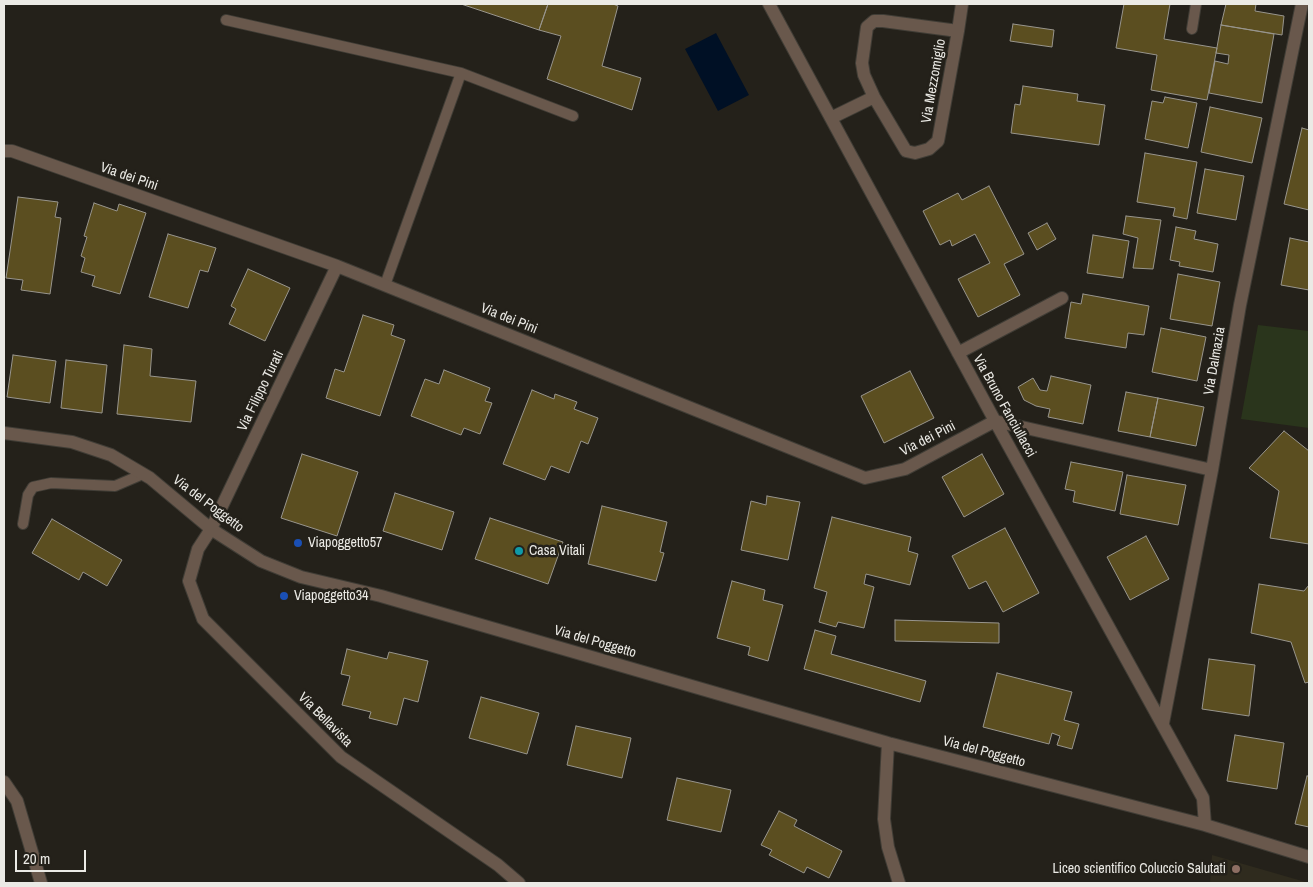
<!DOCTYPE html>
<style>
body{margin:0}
#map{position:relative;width:1313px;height:887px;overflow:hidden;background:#24211a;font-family:"Archivo Narrow",sans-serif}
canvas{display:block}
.frame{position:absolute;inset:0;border:5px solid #ebeae5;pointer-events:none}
.scale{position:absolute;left:15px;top:850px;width:71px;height:22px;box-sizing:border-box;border:2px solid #ebeae5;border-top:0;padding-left:6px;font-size:15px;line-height:18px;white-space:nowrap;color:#ebeae5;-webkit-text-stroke:4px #24211a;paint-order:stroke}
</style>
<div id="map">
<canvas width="1313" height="887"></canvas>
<div class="frame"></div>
<div class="scale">20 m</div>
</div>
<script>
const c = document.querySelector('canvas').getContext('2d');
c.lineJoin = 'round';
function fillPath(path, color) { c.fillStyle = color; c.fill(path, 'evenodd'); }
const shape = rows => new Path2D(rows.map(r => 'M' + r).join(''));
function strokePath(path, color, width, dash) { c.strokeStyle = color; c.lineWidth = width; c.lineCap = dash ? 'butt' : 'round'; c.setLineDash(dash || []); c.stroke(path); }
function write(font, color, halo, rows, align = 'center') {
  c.font = font + ' "Archivo Narrow",sans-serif'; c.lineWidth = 5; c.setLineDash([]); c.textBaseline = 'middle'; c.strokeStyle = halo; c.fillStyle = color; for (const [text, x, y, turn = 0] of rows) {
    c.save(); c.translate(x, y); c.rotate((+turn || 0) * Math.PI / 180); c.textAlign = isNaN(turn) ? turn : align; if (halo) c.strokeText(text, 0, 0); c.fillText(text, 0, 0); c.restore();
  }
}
const built = shape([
 [1212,855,1309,883,1210,883]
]);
const green = shape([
 [1258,325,1309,331,1309,428,1241,419]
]);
const water = shape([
 [716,33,749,95,718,111,685,49]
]);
const building = shape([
 [461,4,548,4,539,30,461,4],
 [548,4,613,4,618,6,602,66,641,78,632,110,547,79,561,36,539,30,548,4],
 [1124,4,1170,4,1164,39,1217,48,1207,100,1151,90,1157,55,1116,48,1124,4],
 [1226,4,1256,4,1255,11,1284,16,1282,35,1221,25,1226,4],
 [1013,24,1054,30,1052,47,1010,41,1013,24],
 [1221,25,1274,34,1262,103,1209,93,1215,61,1228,64,1229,55,1216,53,1221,25],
 [1023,86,1078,94,1077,101,1105,105,1099,145,1011,133,1015,104,1020,105,1023,86],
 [1165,97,1197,103,1188,148,1145,139,1152,101,1163,103,1165,97],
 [1210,107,1262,118,1252,163,1201,152,1210,107],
 [1302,128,1309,130,1309,210,1284,204,1302,128],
 [1145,153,1197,162,1187,219,1173,216,1175,208,1137,202,1145,153],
 [1205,169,1244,176,1236,220,1197,213,1205,169],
 [989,186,1024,254,1004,264,1020,295,978,317,958,279,990,263,975,234,952,246,950,240,940,245,923,211,958,193,962,200,989,186],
 [18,197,58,202,55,217,61,218,50,294,21,290,23,280,6,278,18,197],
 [94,203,117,211,119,204,146,213,120,294,92,286,95,276,81,272,85,258,81,256,87,237,84,236,94,203],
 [1126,216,1161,220,1153,269,1133,268,1138,238,1123,234,1126,216],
 [1047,223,1056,239,1037,250,1028,233,1047,223],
 [1176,227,1196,231,1194,239,1218,244,1213,272,1179,266,1180,262,1170,260,1176,227],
 [168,234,216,248,208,272,200,270,188,308,149,297,168,234],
 [1093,235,1129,241,1123,278,1087,273,1093,235],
 [1290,238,1309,242,1309,290,1281,285,1290,238],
 [248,269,290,288,265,341,229,324,236,309,231,306,248,269],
 [1178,274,1220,282,1212,326,1170,319,1178,274],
 [1083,294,1149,306,1144,335,1128,333,1126,348,1065,338,1071,302,1081,304,1083,294],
 [363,315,394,325,391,335,405,340,380,416,326,398,335,369,344,372,363,315],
 [1161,328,1206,337,1197,381,1152,372,1161,328],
 [124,345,152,349,150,376,196,381,191,422,117,414,124,345],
 [13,355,56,361,50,403,7,397,13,355],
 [66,360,107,365,102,413,61,408,66,360],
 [444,370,490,388,485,401,492,403,480,434,464,428,461,435,411,416,425,379,439,384,444,370],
 [910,371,934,418,884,443,861,396,910,371],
 [1051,376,1091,385,1083,424,1048,417,1050,409,1036,406,1024,400,1018,387,1033,378,1040,390,1047,391,1051,376],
 [532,390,554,399,555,394,577,402,574,409,598,418,588,444,581,441,569,473,551,466,545,480,503,464,532,390],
 [1126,392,1158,398,1150,437,1118,431,1126,392],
 [1158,398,1204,407,1196,446,1150,437,1158,398],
 [1284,431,1309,451,1309,544,1270,538,1279,491,1249,468,1284,431],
 [302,454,358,472,337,536,281,518,302,454],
 [982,454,1004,494,964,517,942,477,982,454],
 [1071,462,1123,472,1115,511,1073,502,1075,491,1065,489,1071,462],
 [1127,475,1186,485,1178,525,1120,514,1127,475],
 [395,493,454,512,442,550,383,531,395,493],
 [767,496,800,502,788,560,741,550,751,501,766,505,767,496],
 [602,506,667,522,660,552,664,553,656,581,588,564,602,506],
 [832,517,911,537,908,551,918,554,910,585,866,574,864,584,874,587,864,628,838,622,836,627,819,622,827,592,814,588,832,517],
 [490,518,563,542,548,584,475,559,490,518],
 [52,519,122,560,107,586,83,572,79,580,32,553,52,519],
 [1005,528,1039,593,1003,612,986,581,969,589,952,556,1005,528],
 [1146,536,1169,579,1130,600,1107,557,1146,536],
 [732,581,765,590,763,600,783,605,768,661,748,655,750,647,717,638,732,581],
 [1259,584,1304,591,1309,585,1309,682,1305,683,1291,642,1251,633,1259,584],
 [895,620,999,623,999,643,895,641,895,620],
 [815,630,836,636,831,654,926,681,920,702,804,669,815,630],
 [347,649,387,659,389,652,428,661,418,702,404,698,397,725,369,718,371,712,342,705,350,676,341,674,347,649],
 [1209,659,1255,665,1249,716,1202,709,1209,659],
 [997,673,1072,692,1064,720,1079,724,1072,749,1057,745,1060,736,1052,733,1049,744,983,727,997,673],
 [481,697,539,713,527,754,469,738,481,697],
 [576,726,631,738,622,778,567,765,576,726],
 [1235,735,1284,743,1277,789,1227,781,1235,735],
 [1307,776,1309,776,1309,827,1295,824,1307,776],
 [677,778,731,790,721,832,667,820,677,778],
 [779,811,797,820,794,826,842,851,829,878,807,867,804,873,769,855,772,850,761,845,779,811]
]);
const service = shape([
 [226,20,461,73,573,116],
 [1192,29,1196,4],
 [385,285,461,73],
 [23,524,28,495,33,487,51,483,115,486,143,474]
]);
const minor = shape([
 [769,4,995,421,1203,798,1205,825],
 [958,31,883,21,874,21,867,27,862,63,864,75,874,97,906,151,915,153,929,149,938,141,958,31,962,4],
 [831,118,874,97],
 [4,151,12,151,337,266,865,478,905,469,995,421,1212,470],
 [337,266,211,529,198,549,189,581,203,619,341,757,498,865,519,883],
 [958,353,1062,298],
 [4,433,72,442,111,455,150,478,211,529,261,561,301,577,381,596,888,743,1205,825,1309,857],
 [1163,723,1212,470,1240,305,1302,4],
 [888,743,884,819,888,847,899,883],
 [4,782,17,801,41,883]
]);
const markers = [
 [298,543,5,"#1a4fb4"],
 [519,551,5,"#0f9aa8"],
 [284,596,5,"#1a4fb4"],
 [1236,869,5,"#8d6e63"]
];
const streetNames = [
 ["Via Mezzomiglio",934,81,-80],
 ["Via dei Pini",129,177,19],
 ["Via dei Pini",509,319,22],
 ["Via Dalmazia",1215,361,-80],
 ["Via Filippo Turati",261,391,-64],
 ["Via Bruno Fanciullacci",1004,406,61],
 ["Via dei Pini",928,439,-27],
 ["Via del Poggetto",208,504,37],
 ["Via del Poggetto",595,642,16],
 ["Via Bellavista",325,720,45],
 ["Via del Poggetto",984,752,15]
];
const poiNames = [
 ["Viapoggetto57",308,543],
 ["Casa Vitali",529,551],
 ["Viapoggetto34",294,596],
 ["Liceo scientifico Coluccio Salutati",1226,869,"right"]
];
fillPath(built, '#2f2b1e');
fillPath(green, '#2a351c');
fillPath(water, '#001025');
fillPath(building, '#5b4e20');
strokePath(building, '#98958d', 1);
strokePath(service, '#403d36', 12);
strokePath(minor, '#403d36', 14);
strokePath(service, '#69584c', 10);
strokePath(minor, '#69584c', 12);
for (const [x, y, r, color] of markers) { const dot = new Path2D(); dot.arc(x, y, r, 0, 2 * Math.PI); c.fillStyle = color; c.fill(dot); strokePath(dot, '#24211a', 2); }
write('14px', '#ebeae5', '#24211a', streetNames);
write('14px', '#ebeae5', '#24211a', poiNames, 'left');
</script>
